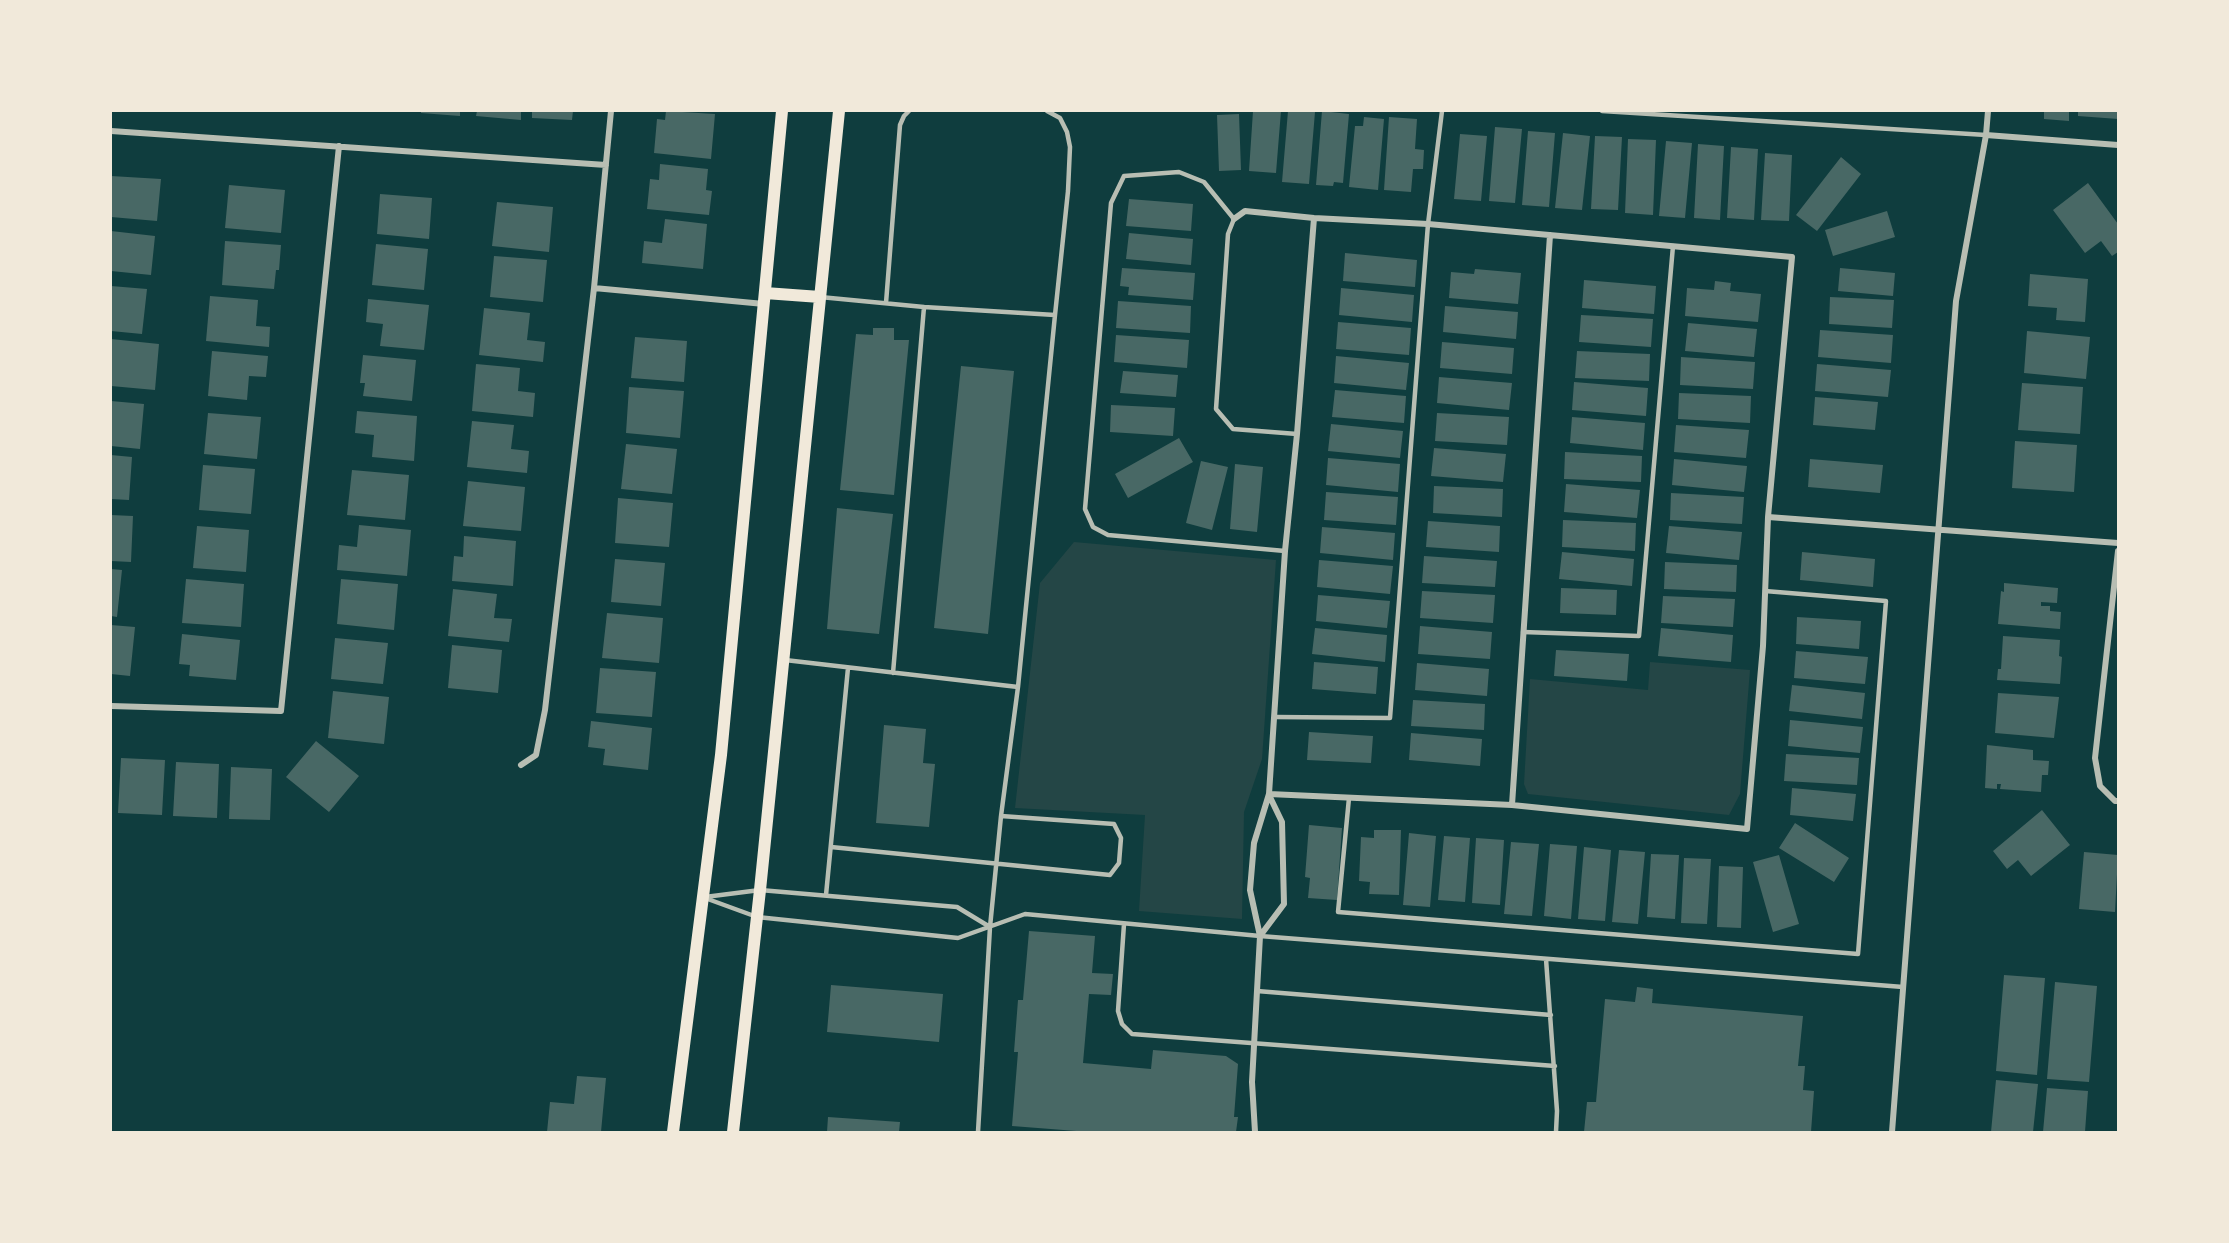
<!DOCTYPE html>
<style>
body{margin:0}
#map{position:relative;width:2229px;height:1243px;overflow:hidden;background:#0f3d3e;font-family:Raleway,sans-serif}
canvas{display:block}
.frame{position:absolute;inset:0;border:112px solid #f1e9da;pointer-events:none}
</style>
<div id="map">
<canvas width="2229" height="1243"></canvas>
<div class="frame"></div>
</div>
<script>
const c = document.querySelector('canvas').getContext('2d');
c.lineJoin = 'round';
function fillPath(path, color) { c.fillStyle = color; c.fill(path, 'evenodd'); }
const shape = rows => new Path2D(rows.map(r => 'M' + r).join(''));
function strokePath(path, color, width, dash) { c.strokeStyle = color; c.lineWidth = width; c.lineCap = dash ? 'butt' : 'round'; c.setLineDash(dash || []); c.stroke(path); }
const green = shape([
 [1074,542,1276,560,1262,759,1244,812,1242,919,1139,911,1145,815,1015,808,1040,583],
 [1650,662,1750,670,1740,794,1729,815,1528,794,1524,784,1530,679,1648,690]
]);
const building = shape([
 [421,111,460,111,460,116,421,113],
 [477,111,521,111,521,120,476,116],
 [532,111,573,111,572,120,532,118],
 [666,111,715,114,711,159,654,153,657,119,665,120],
 [1253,111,1281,111,1276,173,1249,171],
 [1288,111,1315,112,1309,184,1282,182],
 [1322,111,1349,114,1343,183,1334,182,1333,186,1316,185],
 [2044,111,2069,111,2069,121,2044,119],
 [2078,111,2118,111,2118,119,2078,116],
 [1239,114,1241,170,1219,171,1217,115],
 [1364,117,1384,119,1378,190,1349,187,1355,126,1363,126],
 [1389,117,1417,119,1415,149,1424,150,1423,169,1413,169,1411,192,1384,190],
 [1495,127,1522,129,1515,203,1489,201],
 [1528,131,1555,133,1549,207,1522,205],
 [1563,133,1590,136,1582,210,1555,208],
 [1460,134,1487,136,1481,201,1454,199],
 [1595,136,1622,137,1618,210,1591,209],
 [1628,139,1656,140,1653,215,1625,213],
 [1666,141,1692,143,1685,218,1659,216],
 [1698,144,1724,146,1720,220,1694,218],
 [1731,147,1758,149,1754,220,1727,218],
 [1765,153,1792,155,1789,221,1761,220],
 [1841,157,1861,174,1817,231,1796,215],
 [660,164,708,169,706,190,712,191,709,215,647,209,650,179,659,180],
 [111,176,161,179,157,221,111,217],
 [2088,183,2118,224,2118,252,2112,256,2101,241,2085,253,2053,210],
 [229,185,285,190,281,233,225,228],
 [380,194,432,198,429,239,377,234],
 [1129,199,1193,204,1191,231,1126,226],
 [497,202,553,207,549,252,492,246],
 [1887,211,1895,237,1833,256,1825,230],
 [665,219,707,224,703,269,642,263,644,241,662,243],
 [111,231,155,236,151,275,111,271],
 [1129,233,1193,239,1191,265,1126,259],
 [225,241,281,245,279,270,276,270,274,289,222,285],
 [376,244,428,249,424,290,372,285],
 [1345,253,1417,260,1415,287,1343,281],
 [494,256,547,260,543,302,490,297],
 [1122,268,1195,273,1193,300,1128,295,1129,287,1120,286],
 [1840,268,1895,273,1893,296,1838,291],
 [1475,269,1521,273,1518,304,1449,298,1451,272,1474,274],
 [2030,274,2088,279,2085,322,2056,320,2057,308,2028,306],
 [1584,280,1656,286,1654,314,1582,308],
 [1715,281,1731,283,1730,291,1761,294,1758,322,1685,316,1687,288,1714,290],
 [111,286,147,289,142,334,111,331],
 [1341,288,1414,295,1412,322,1339,315],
 [210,296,258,300,256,326,270,327,269,347,206,341],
 [1830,297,1894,300,1892,328,1829,324],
 [368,299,429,305,424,350,380,346,383,324,366,322],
 [1118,301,1191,306,1190,333,1116,328],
 [1445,306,1518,312,1516,339,1443,332],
 [484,308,530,313,527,340,545,342,543,362,479,355],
 [1581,315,1653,319,1651,347,1579,342],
 [1338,322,1411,328,1409,355,1336,349],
 [1688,323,1757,329,1754,357,1685,351],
 [873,328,894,328,894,340,909,340,894,495,840,490,856,334,873,335],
 [1820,330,1893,335,1891,363,1818,357],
 [2027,331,2090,337,2086,379,2024,373],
 [1116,335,1189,340,1187,368,1114,362],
 [635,337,687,341,684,382,631,378],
 [111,339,159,344,155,390,111,386],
 [1442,342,1514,348,1512,374,1440,368],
 [212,351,268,356,266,377,249,376,247,400,208,396],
 [1577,351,1650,354,1649,381,1575,378],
 [363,355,416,360,412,401,363,396,365,383,360,383],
 [1336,356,1409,363,1406,390,1334,383],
 [1681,357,1755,362,1753,389,1680,385],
 [476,364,520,368,518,391,535,393,533,417,472,411],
 [1817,364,1891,370,1888,397,1815,391],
 [961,366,1014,371,988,634,934,628],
 [1123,371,1178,375,1176,397,1120,393],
 [1439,377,1512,383,1509,410,1437,403],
 [1574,382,1648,388,1646,416,1572,410],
 [2022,383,2083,387,2080,434,2018,430],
 [629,387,684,391,680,438,626,433],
 [1335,390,1406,396,1404,423,1332,417],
 [1679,393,1751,396,1750,423,1678,419],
 [1815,397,1878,402,1875,430,1813,425],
 [111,401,144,404,140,449,111,446],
 [1111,405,1175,408,1173,436,1110,432],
 [357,411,417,416,414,461,372,457,374,435,355,433],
 [208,413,261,417,257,459,204,454],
 [1437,413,1509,417,1507,445,1435,441],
 [1572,417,1645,423,1643,450,1570,443],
 [472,421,514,425,511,449,529,451,527,473,467,467],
 [1331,424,1403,431,1400,458,1328,451],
 [1676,425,1749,430,1746,458,1674,452],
 [1179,438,1193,462,1128,498,1115,474],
 [2015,441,2077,445,2074,492,2012,488],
 [626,444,677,449,672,494,621,489],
 [1434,448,1506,454,1503,482,1431,476],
 [1565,452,1642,456,1641,482,1564,479],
 [111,455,132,457,129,500,111,499],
 [1328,458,1400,464,1398,492,1326,485],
 [1674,459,1747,466,1744,492,1672,485],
 [1810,459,1883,465,1880,493,1808,487],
 [1201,461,1228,467,1212,530,1186,523],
 [1235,464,1263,467,1257,532,1230,529],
 [203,465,255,469,251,514,199,510],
 [352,470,409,475,405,520,347,515],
 [468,481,525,487,521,531,463,526],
 [1566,484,1640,490,1637,518,1564,512],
 [1434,486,1503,489,1502,517,1433,513],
 [1326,492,1398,497,1396,525,1324,520],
 [1671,493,1744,497,1742,524,1670,520],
 [618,498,673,503,669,547,615,543],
 [837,508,893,514,879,634,827,629],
 [111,515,133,516,131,562,111,561],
 [1563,520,1636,523,1635,551,1562,547],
 [1428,521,1500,526,1499,552,1426,547],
 [359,525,411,530,407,576,337,570,339,545,357,547],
 [197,526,249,530,246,572,193,568],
 [1669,526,1742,532,1739,560,1666,553],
 [1322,527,1395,533,1393,560,1320,553],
 [464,536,516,541,513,586,452,581,454,556,463,557],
 [1562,552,1634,559,1632,586,1559,579],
 [1802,552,1875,559,1873,587,1800,580],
 [1424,556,1497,561,1495,587,1422,583],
 [615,559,665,563,661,606,611,602],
 [1319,560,1393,566,1390,594,1317,587],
 [1665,562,1737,565,1736,592,1664,589],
 [111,569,122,570,117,617,111,616],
 [186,579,244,584,241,627,182,623],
 [341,579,398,584,394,630,337,624],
 [2004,583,2058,588,2057,603,2041,602,2041,606,2050,606,2050,611,2061,612,2060,629,1998,624,2001,591,2004,592],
 [1561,588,1617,590,1616,615,1560,613],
 [453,589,497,594,494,618,512,619,509,642,448,636],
 [1422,591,1495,595,1493,623,1420,618],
 [1318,595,1390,601,1387,628,1316,621],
 [1663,596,1735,599,1733,627,1661,623],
 [607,613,663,618,659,663,602,658],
 [1797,617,1861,621,1859,649,1796,644],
 [111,625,135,627,130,676,111,674],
 [1420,626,1492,632,1490,659,1418,654],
 [1315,628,1387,635,1385,662,1312,654],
 [1661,628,1733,635,1731,662,1658,656],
 [182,634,240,640,236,680,189,676,190,665,179,664],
 [2003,636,2060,640,2059,656,2062,657,2060,684,1997,680,1998,669,2001,669],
 [335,638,388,643,383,684,331,679],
 [452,645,502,650,498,693,448,688],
 [1556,650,1629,654,1627,681,1554,676],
 [1796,651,1868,657,1865,684,1794,678],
 [1314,662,1378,667,1376,694,1312,689],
 [1417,663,1489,669,1487,696,1415,690],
 [600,668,656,672,652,717,596,713],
 [1792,685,1865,693,1862,719,1789,711],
 [333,691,389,697,384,744,328,738],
 [1998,693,2059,697,2054,738,1995,733],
 [1413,700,1485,704,1484,730,1411,726],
 [1790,720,1863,727,1860,753,1788,746],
 [591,721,652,728,648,770,603,765,605,749,588,747],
 [884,725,926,729,923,763,935,764,929,827,876,823],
 [1309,732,1373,736,1371,763,1307,760],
 [1411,733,1482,739,1480,766,1409,760],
 [316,741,359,776,329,812,286,777],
 [1987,745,2033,750,2033,760,2049,761,2048,775,2042,775,2041,792,2000,789,2001,784,1997,784,1997,789,1985,788],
 [1786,754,1859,758,1857,785,1784,781],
 [121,758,165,760,162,815,118,813],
 [176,762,219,764,217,818,173,816],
 [231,767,272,769,270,820,229,819],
 [1792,788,1856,794,1853,821,1790,815],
 [2042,810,2070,845,2031,876,2018,860,2007,869,1993,851],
 [1795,823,1849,858,1834,882,1779,848],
 [1309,825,1342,828,1337,900,1308,898,1310,878,1305,877],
 [1374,830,1401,830,1399,895,1369,894,1370,882,1359,881,1361,837,1374,838],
 [1409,833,1436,836,1430,907,1403,905],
 [1444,836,1470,838,1465,902,1438,900],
 [1476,838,1504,840,1500,905,1472,903],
 [1511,842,1539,844,1532,916,1504,914],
 [1550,844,1577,846,1571,919,1544,916],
 [1584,847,1611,850,1605,921,1578,919],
 [1619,850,1645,852,1638,924,1612,922],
 [2084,852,2118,855,2115,912,2079,909],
 [1651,854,1679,855,1675,919,1647,917],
 [1779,855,1799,924,1773,932,1753,862],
 [1684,858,1711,859,1707,924,1681,923],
 [1719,866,1743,867,1741,928,1717,927],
 [1029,931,1095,936,1092,973,1113,974,1111,995,1089,994,1083,1063,1151,1069,1153,1050,1226,1056,1238,1064,1234,1117,1238,1117,1236,1132,1089,1132,1012,1126,1018,1052,1014,1052,1018,1000,1023,1000],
 [2004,975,2045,978,2037,1075,1996,1071],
 [2055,982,2097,986,2089,1082,2047,1079],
 [831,985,943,994,939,1042,827,1032],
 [1637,987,1653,989,1652,1003,1803,1016,1798,1066,1805,1066,1803,1090,1814,1091,1811,1132,1584,1132,1587,1102,1596,1102,1605,999,1635,1002],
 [577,1076,606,1078,601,1132,547,1132,550,1102,574,1104],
 [1996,1080,2038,1084,2033,1132,1991,1132],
 [2047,1088,2088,1091,2085,1132,2043,1132],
 [828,1117,900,1122,899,1132,827,1132]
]);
const service = shape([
 [1047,111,1060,118,1067,132,1070,147,1068,191,1055,315],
 [1602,111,1986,135],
 [820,297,924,307,893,673],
 [886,303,900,125,904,116,909,111],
 [924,307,1055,315,1018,687],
 [1285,551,1108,535,1093,527,1085,509,1111,203,1124,176,1179,172,1204,182,1234,219,1228,234,1216,409,1233,429,1297,434],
 [1523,632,1639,636,1673,246],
 [785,660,1018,687,1001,816,990,927,978,1132],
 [1275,717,1390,718,1428,224,1442,111],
 [1349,798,1338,912,1858,954,1886,601,1765,591],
 [831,847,1110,875,1119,863,1121,838,1114,824,1001,816],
 [826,895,848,668],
 [705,897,760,890,957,907,990,927],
 [705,898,757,917,958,938,1025,914,1260,936,1903,987],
 [1124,924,1118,1011,1122,1024,1132,1034,1555,1066],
 [1546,959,1557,1111,1556,1132],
 [1257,991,1551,1015]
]);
const minor = shape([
 [111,131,606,165],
 [1986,135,2118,145],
 [1234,219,1245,211,1314,218,1428,224,1792,257,1768,517,1763,646,1747,829,1512,805,1269,794],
 [594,288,764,304],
 [1768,517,2118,543],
 [2118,551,2095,758,2100,786,2115,801,2118,801],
 [111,706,281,711,339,146],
 [521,765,536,755,545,710,594,288,611,111],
 [1512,805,1550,235],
 [1260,936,1284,904,1282,822,1269,795],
 [1255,1132,1252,1082,1260,936,1250,890,1254,843,1269,794,1285,551,1297,434,1314,218],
 [1892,1132,1956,301,1986,135,1988,111]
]);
const secondary = shape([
 [765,293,820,297],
 [673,1132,721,755,782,111],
 [733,1132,760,890,839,111]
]);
fillPath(green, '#244646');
fillPath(building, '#486865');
strokePath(service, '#b8beb3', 4.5);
strokePath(minor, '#b8beb3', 6);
strokePath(secondary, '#f1e9da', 12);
</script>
